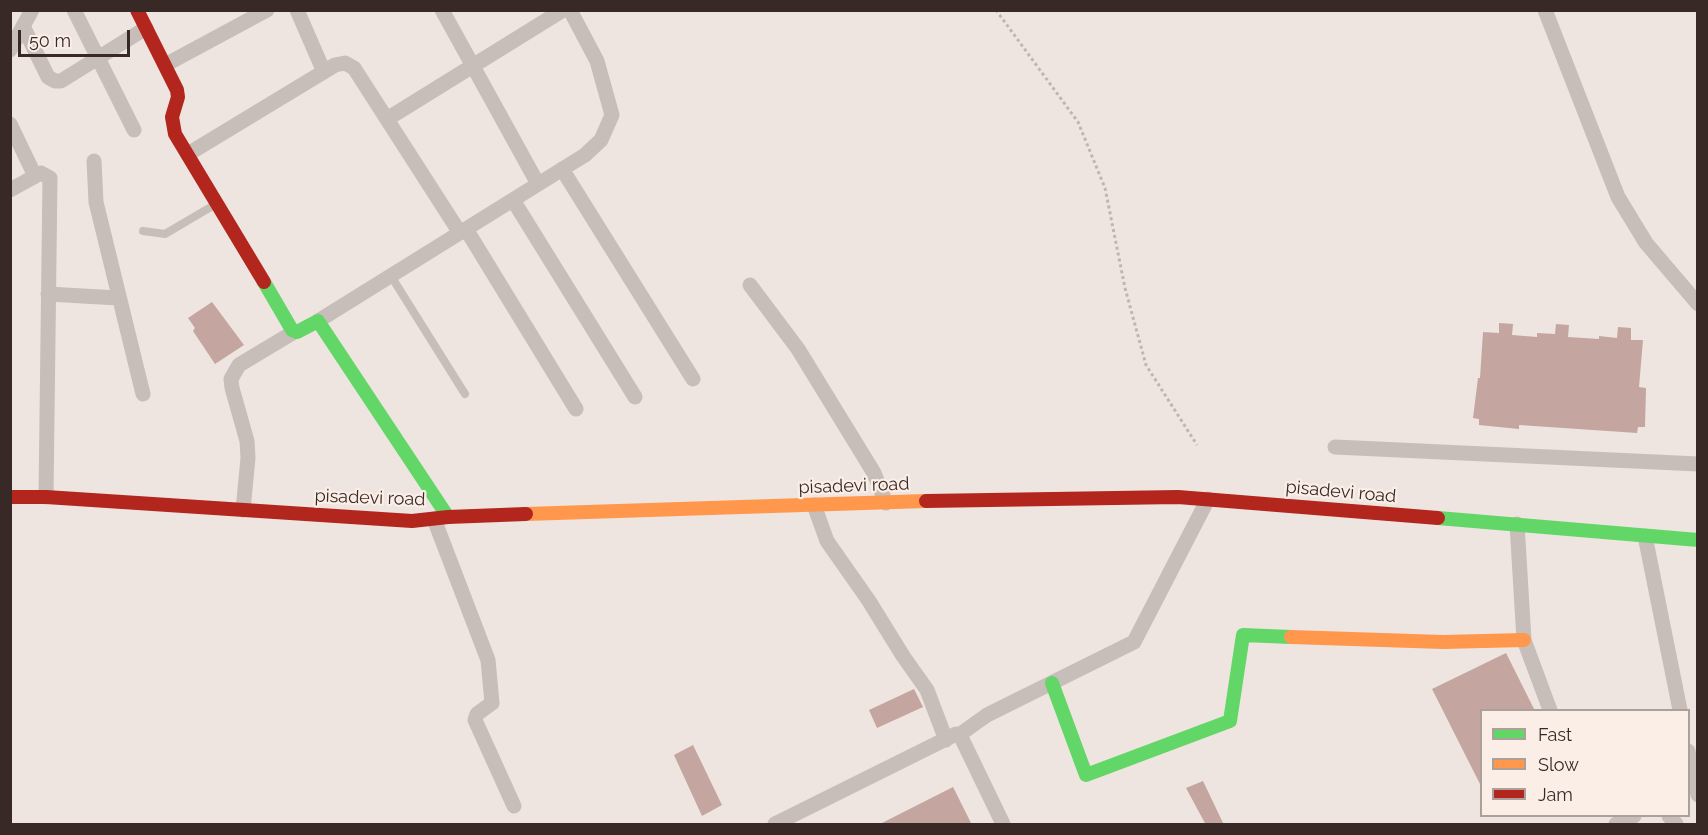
<!DOCTYPE html>
<style>
body{margin:0}
#map{position:relative;width:1708px;height:835px;overflow:hidden;background:#eee5e0;font-family:Raleway,sans-serif}
canvas{display:block}
.frame{position:absolute;inset:0;border:12px solid #382927;pointer-events:none}
.legend{position:absolute;left:1480px;top:709px;width:210px;height:108px;box-sizing:border-box;background:#fbeee7;border:2px solid #ad9f9a;margin:0;padding:8px 10px;list-style:none;font-size:18px;color:#382927}
.legend li{display:flex;align-items:center;gap:12px;height:30px}
.legend b{width:30px;border:2px solid #ad9f9a}
.scale{position:absolute;left:18px;top:30px;width:112px;height:27px;box-sizing:border-box;border:3px solid #382927;border-top:0;padding-left:8px;font-size:18px;line-height:21px;white-space:nowrap;color:#382927;-webkit-text-stroke:4px #fbeee7;paint-order:stroke}
</style>
<div id="map">
<canvas width="1708" height="835"></canvas>
<div class="frame"></div>
<ul class="legend">
<li><b style="height:8px;background:#63d668"></b>Fast</li>
<li><b style="height:8px;background:#ff974d"></b>Slow</li>
<li><b style="height:8px;background:#b3261e"></b>Jam</li>
</ul>
<div class="scale">50 m</div>
</div>
<script>
const c = document.querySelector('canvas').getContext('2d');
c.lineJoin = 'round';
function fillPath(path, color) { c.fillStyle = color; c.fill(path, 'evenodd'); }
const shape = rows => new Path2D(rows.map(r => 'M' + r).join(''));
function strokePath(path, color, width, dash) { c.strokeStyle = color; c.lineWidth = width; c.lineCap = dash ? 'butt' : 'round'; c.setLineDash(dash || []); c.stroke(path); }
function write(font, color, halo, rows, align = 'center') {
  c.font = font + ' Raleway,sans-serif'; c.lineWidth = 4.5; c.setLineDash([]); c.textBaseline = 'middle'; c.strokeStyle = halo; c.fillStyle = color; for (const [text, x, y, turn = 0] of rows) {
    c.save(); c.translate(x, y); c.rotate((+turn || 0) * Math.PI / 180); c.textAlign = isNaN(turn) ? turn : align; if (halo) c.strokeText(text, 0, 0); c.fillText(text, 0, 0); c.restore();
  }
}
const building = shape([
 [212,302,244,345,215,364,193,331,195,328,188,318],
 [1499,323,1513,324,1512,335,1537,337,1537,333,1555,334,1556,324,1569,325,1568,337,1599,339,1599,336,1617,338,1618,327,1631,328,1631,340,1643,340,1639,387,1646,388,1645,427,1638,427,1637,433,1519,425,1519,429,1479,425,1479,419,1473,418,1478,378,1480,378,1483,332,1499,333],
 [1506,653,1535,711,1482,711,1482,788,1432,689],
 [914,689,923,707,877,728,869,710],
 [693,745,722,805,702,816,674,755],
 [1203,781,1224,825,1206,825,1186,788],
 [953,787,972,825,878,825]
]);
const path = shape([
 [996,10,1078,122,1105,188,1125,288,1146,365,1197,445]
]);
const lane = shape([
 [143,231,165,234,216,204],
 [391,276,465,394]
]);
const street = shape([
 [74,10,134,130],
 [297,10,324,72],
 [442,10,538,184],
 [1545,10,1618,197,1646,243,1698,304],
 [23,26,48,77,55,81,61,81,146,28],
 [10,50,32,10],
 [165,65,267,10],
 [387,119,563,10],
 [10,124,35,176],
 [188,154,335,65,345,63,354,68,460,233],
 [94,161,96,202,143,394],
 [562,169,693,379],
 [10,190,41,173,50,178,46,497],
 [513,200,635,397],
 [466,229,576,409],
 [750,285,798,349,874,473,886,503],
 [48,294,118,298],
 [318,321,585,155,601,140,612,115,597,61,570,10],
 [1335,447,1698,464],
 [814,505,827,541,869,601,903,656,927,690,946,740],
 [243,510,248,458,247,441,232,388,231,379,239,365,294,332],
 [434,519,488,660,492,703,477,714,475,720,514,806],
 [1517,524,1524,640,1550,710],
 [1645,536,1680,710],
 [959,735,987,715,1134,642,1208,499],
 [1688,751,1698,795],
 [1669,816,1676,824],
 [775,824,956,734,961,737,1003,824],
 [1616,824,1634,816]
]);
const fast = shape([
 [264,282,292,330,297,332,318,321,448,517],
 [1438,518,1698,540],
 [1052,683,1086,775,1230,721,1243,635,1291,637]
]);
const slow = shape([
 [526,514,926,501],
 [1291,637,1443,642,1524,640]
]);
const jam = shape([
 [137,10,177,90,178,97,172,117,175,134,264,282],
 [10,497,46,497,412,521,448,517,526,514],
 [926,501,1178,497,1438,518]
]);
const streetNames = [
 ["pisadevi road",854,486,-2],
 ["pisadevi road",1341,492,5],
 ["pisadevi road",370,498,2]
];
fillPath(building, '#c4a5a0');
strokePath(path, '#c0b5b1', 3, [3, 3]);
strokePath(lane, '#c7bdb9', 8);
strokePath(street, '#c7bdb9', 15);
strokePath(fast, '#63d668', 14);
strokePath(slow, '#ff974d', 14);
strokePath(jam, '#b3261e', 14);
write('18px', '#382927', '#fbeee7', streetNames);
</script>
